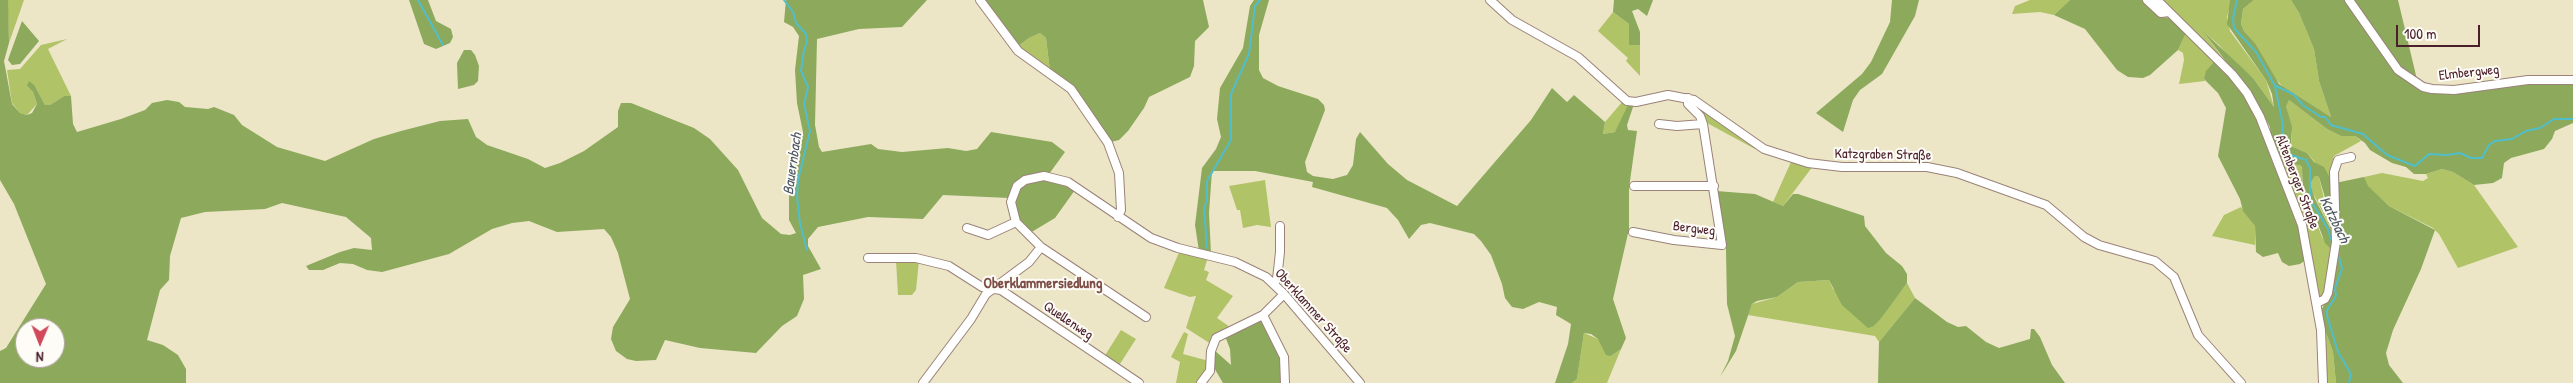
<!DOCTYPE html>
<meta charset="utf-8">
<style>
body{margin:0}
#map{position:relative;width:2573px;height:383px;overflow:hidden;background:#ece6c7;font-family:"Patrick Hand",sans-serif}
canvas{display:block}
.north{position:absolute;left:15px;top:318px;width:50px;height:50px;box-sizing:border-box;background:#fdfcf7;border:1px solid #b5a4a5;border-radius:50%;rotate:181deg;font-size:14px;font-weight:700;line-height:20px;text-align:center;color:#4a1f2b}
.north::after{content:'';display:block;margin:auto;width:18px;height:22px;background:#d1495b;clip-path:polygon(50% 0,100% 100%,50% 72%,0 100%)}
.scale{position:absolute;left:2396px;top:25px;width:84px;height:22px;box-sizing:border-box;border:2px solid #4a1f2b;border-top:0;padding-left:6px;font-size:15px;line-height:18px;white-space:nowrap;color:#4a1f2b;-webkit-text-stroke:4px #fdfcf7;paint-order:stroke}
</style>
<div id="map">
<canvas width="2573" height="383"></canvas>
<div class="north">N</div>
<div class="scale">100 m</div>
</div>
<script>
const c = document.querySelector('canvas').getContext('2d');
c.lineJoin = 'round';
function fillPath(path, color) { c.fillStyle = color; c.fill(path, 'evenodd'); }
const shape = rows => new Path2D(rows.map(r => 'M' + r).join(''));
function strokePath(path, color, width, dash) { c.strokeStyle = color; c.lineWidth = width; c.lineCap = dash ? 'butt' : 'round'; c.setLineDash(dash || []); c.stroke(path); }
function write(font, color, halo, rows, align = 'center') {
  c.font = font + ' "Patrick Hand",sans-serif'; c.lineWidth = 4; c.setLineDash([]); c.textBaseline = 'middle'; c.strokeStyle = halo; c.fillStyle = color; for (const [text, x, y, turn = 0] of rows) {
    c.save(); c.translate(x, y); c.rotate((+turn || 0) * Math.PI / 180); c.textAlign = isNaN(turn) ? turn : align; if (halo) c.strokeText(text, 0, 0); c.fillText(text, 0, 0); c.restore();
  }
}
const green = shape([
 [8,0,24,0,9,43,8,15],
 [2030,0,2070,0,2054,15,2040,12,2012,14,2015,6],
 [2161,0,2230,0,2231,3,2227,17,2230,31,2266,80,2274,107,2253,78,2234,62,2219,45,2204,32,2226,63],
 [2254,0,2291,0,2299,13,2314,49,2319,81,2331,117,2283,87,2272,75,2255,43,2244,31,2241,24,2243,9],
 [1613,12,1629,24,1629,45,1640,45,1640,76,1626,61,1628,58,1598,31],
 [1040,33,1046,38,1050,71,1017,47,1029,38],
 [2186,33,2215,61,2204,79,2205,81,2179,84,2184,60,2183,53,2178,50],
 [67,39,48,49,71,96,64,96,50,105,45,105,35,86,27,86,33,92,37,104,27,115,20,113,12,103,7,70,20,69,41,45],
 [2289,100,2327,129,2341,136,2355,136,2361,141,2334,156,2331,167,2332,182,2307,153,2291,146,2292,134,2286,106,2286,101],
 [1623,101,1630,104,1619,128,1615,132,1603,134,1605,122],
 [1693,104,1695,104,1759,149,1755,149,1707,123,1696,111],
 [1791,162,1813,166,1783,206,1773,202],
 [2280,164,2300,165,2302,169,2302,185,2322,237,2332,250,2325,296,2320,299,2309,242],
 [2442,169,2453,172,2474,185,2518,247,2458,268,2439,234,2433,228,2389,206,2367,186,2364,177,2382,173,2423,181,2428,178,2426,174],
 [2315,176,2319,177,2326,207,2331,215,2333,234,2311,189,2310,184],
 [1265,180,1271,227,1257,225,1243,228,1240,210,1237,210,1229,186],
 [2241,207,2255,226,2255,245,2212,236,2224,215],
 [1180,250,1208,257,1204,270,1209,272,1206,280,1233,296,1217,318,1230,327,1211,344,1186,328,1196,296,1190,297,1164,288],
 [896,260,919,260,916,290,912,295,898,295],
 [1829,280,1833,289,1874,326,1907,283,1915,298,1879,342,1875,336,1748,315,1752,304,1777,297,1798,282],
 [1121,330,1136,339,1118,367,1104,357],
 [2325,330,2333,352,2336,383,2327,383],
 [1184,332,1188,334,1183,354,1209,361,1209,369,1198,383,1176,383,1180,362,1171,357],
 [1584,333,1598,339,1611,356,1621,349,1607,383,1572,383,1577,379]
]);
const forest = shape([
 [0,0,8,0,9,43,4,61,12,104,20,113,27,115,32,113,37,104,33,92,27,86,29,81,35,86,45,105,50,105,64,96,71,96,73,124,77,132,121,119,145,110,152,103,167,100,179,102,185,107,208,109,214,107,234,115,242,125,277,147,325,161,374,139,401,131,440,121,468,119,476,137,487,145,528,159,545,168,560,163,584,151,618,127,618,111,621,103,631,103,694,128,710,139,738,170,762,218,781,234,790,235,796,233,789,220,789,184,803,132,797,103,795,70,799,36,793,27,784,22,786,0,927,0,902,27,859,29,817,39,815,125,819,147,822,152,871,144,878,149,902,152,948,148,966,151,977,149,991,132,1052,142,1065,152,1049,174,1029,176,1009,198,943,195,923,219,868,217,818,227,808,239,808,246,821,269,803,275,804,299,797,316,782,326,756,353,700,348,665,340,656,360,636,361,627,359,616,351,611,339,613,327,630,299,618,253,611,237,604,229,557,232,529,221,512,223,492,229,449,254,382,272,367,270,353,264,340,263,323,270,309,270,306,266,340,252,354,248,372,250,371,238,346,217,282,203,265,209,205,212,181,218,170,256,169,280,160,290,147,340,163,345,178,355,186,369,186,383,0,383,0,351,6,348,46,284,14,204,0,180],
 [25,328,55,328,55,358,25,358],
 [409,0,428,0,436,21,451,29,453,37,450,43,436,49,424,44],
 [982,0,1203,0,1209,27,1195,41,1194,66,1190,77,1149,97,1144,108,1128,131,1119,140,1111,142,1083,101,1050,71,1046,38,1040,33,1029,38,1017,47],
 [1254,0,1269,0,1259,35,1259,70,1263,78,1278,86,1318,99,1324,105,1325,110,1305,162,1307,172,1313,176,1333,179,1347,175,1353,165,1356,139,1360,132,1388,164,1407,180,1457,206,1531,120,1552,88,1567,102,1574,95,1605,122,1603,134,1615,132,1627,107,1630,104,1634,104,1627,125,1628,130,1637,131,1629,188,1629,229,1613,299,1626,338,1621,349,1611,356,1606,355,1598,339,1591,334,1584,333,1577,379,1572,383,1555,383,1568,344,1571,324,1556,315,1557,307,1550,305,1539,302,1523,309,1512,307,1505,298,1502,284,1491,255,1481,241,1474,234,1430,223,1421,225,1409,239,1398,220,1387,208,1312,187,1313,182,1255,171,1212,171,1209,213,1211,254,1199,251,1195,225,1202,168,1216,149,1221,137,1217,119,1220,88,1243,48,1250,6],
 [1614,0,1653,0,1647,16,1638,9,1632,11,1640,32,1640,45,1629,45,1629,24,1613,12],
 [1892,0,1919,0,1915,16,1882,74,1860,90,1853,100,1843,132,1816,113,1862,74,1871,62,1890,22],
 [2070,0,2145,0,2161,17,2170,18,2186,33,2178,50,2150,75,2143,78,2128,77,2117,70,2085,29,2054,15],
 [2230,0,2254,0,2243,9,2241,24,2244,31,2255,43,2279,84,2331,117,2319,81,2314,49,2299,13,2291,0,2398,0,2419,88,2542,82,2573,83,2573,123,2555,131,2552,139,2544,149,2511,158,2504,163,2502,178,2493,183,2474,185,2453,172,2442,169,2426,174,2414,174,2406,167,2392,163,2370,150,2365,143,2355,136,2341,136,2327,129,2289,100,2286,106,2292,127,2291,146,2307,153,2314,162,2324,167,2332,182,2333,225,2319,177,2315,176,2310,184,2315,199,2333,234,2332,250,2325,243,2316,219,2303,201,2302,168,2300,165,2280,164,2271,140,2270,127,2257,103,2203,31,2253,78,2274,107,2272,94,2266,80,2227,24],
 [22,21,39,41,20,64,12,65,8,60,9,57],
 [464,50,471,50,475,55,479,66,478,81,474,85,458,89,457,63],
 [2215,61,2242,91,2257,119,2300,228,2306,260,2300,264,2289,266,2282,262,2278,253,2263,257,2256,252,2255,226,2243,211,2240,199,2218,156,2226,108,2218,93,2204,79,2206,71],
 [2364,177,2368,186,2389,206,2435,230,2421,269,2393,330,2386,353,2389,365,2403,383,2336,383,2333,352,2325,330,2322,309,2331,289,2335,183],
 [1041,178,1063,183,1075,190,1055,218,1030,233,1016,216,1014,196,1023,184],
 [1716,191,1755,194,1783,206,1793,194,1798,194,1864,216,1865,226,1886,253,1902,266,1907,274,1907,283,1882,317,1874,326,1868,328,1842,305,1829,280,1798,282,1777,297,1757,301,1752,304,1736,351,1720,377,1728,361,1735,336,1727,304,1726,250],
 [1915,298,1947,322,1958,327,1966,326,1986,342,1999,348,2030,339,2031,329,2034,329,2040,337,2052,365,2065,383,1878,383,1879,342],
 [1260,320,1264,321,1283,360,1283,383,1223,383,1213,366,1213,349,1231,365,1230,349,1225,336]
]);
const stream = shape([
 [418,0,443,45],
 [784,0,793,12,796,23,806,34,807,42,804,50,801,71,808,87,804,104,810,131,798,180,797,196,800,224,807,250],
 [2237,0,2233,18,2234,28,2256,52,2275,86,2283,125,2281,148,2285,153,2306,160,2310,168,2310,199,2328,229,2333,245],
 [2276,86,2293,94,2304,106,2321,117,2325,117,2331,125,2363,134,2387,155,2415,166,2429,154,2447,155,2460,153,2471,158,2482,158,2489,145,2495,141,2512,139,2526,131,2540,128,2554,119,2573,119],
 [1207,248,1204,207,1207,202,1207,181,1231,140,1231,94,1249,54,1255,6,1260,0],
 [2338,253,2342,269,2335,288,2336,296,2327,310,2327,316,2338,352,2351,374,2349,383]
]);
const minor = shape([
 [980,0,1018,51,1071,89,1108,143,1119,173,1121,210,1118,217],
 [1490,0,1512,20,1578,57,1627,101,1636,102,1668,95,1694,100,1764,149,1808,163,1842,167,1927,167,1957,173,2046,205,2084,237,2099,245,2155,261,2174,277,2198,335,2241,383],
 [2147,0,2161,13,2169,12],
 [2157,0,2232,74,2247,93,2260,117,2302,225,2321,330,2323,383],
 [2349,0,2398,70,2423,87,2432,89,2454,90,2528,80,2573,80],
 [1659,124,1677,126,1703,124],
 [1634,186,1714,186],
 [967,228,988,235,1016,222],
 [1633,232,1674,240,1722,245,1703,124,1700,116,1688,104,1688,98],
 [1041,247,1146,317],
 [868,258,916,258,949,266,982,287,1001,290,1139,383],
 [1274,283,1277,279,1280,252,1280,226],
 [2317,303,2325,299,2328,293,2336,242,2334,172,2338,160,2351,157],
 [1263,315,1284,357,1285,383],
 [923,383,971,319,986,294,1029,262,1041,247,1016,222,1011,202,1017,186,1025,180,1044,176,1068,182,1151,238,1178,248,1235,262,1266,277,1284,294,1360,383],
 [1201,383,1210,371,1211,351,1216,338,1263,315,1284,294]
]);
const streetNames = [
 ["Elmbergweg",2469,73,-6],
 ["Katzgraben Straße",1883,155,1],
 ["Altenberger Straße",2297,182,69],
 ["Bergweg",1694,229,7],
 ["Oberklammer Straße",1313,311,48],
 ["Quellenweg",1068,321,34]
];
const waterNames = [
 ["Bauernbach",793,164,-82],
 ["Katzbach",2334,220,64]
];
const neighbourhoodNames = [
 ["Oberklammersiedlung",1043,284]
];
fillPath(green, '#b0c367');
fillPath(forest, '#8ca95c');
strokePath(stream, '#51beca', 2);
strokePath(minor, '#9b8279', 10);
strokePath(minor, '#fff', 8);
write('14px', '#4a1f2b', '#fdfcf7', streetNames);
write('italic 15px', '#4c5763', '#fdfcf7', waterNames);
write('bold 15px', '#7e4e46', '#fdfcf7', neighbourhoodNames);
</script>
